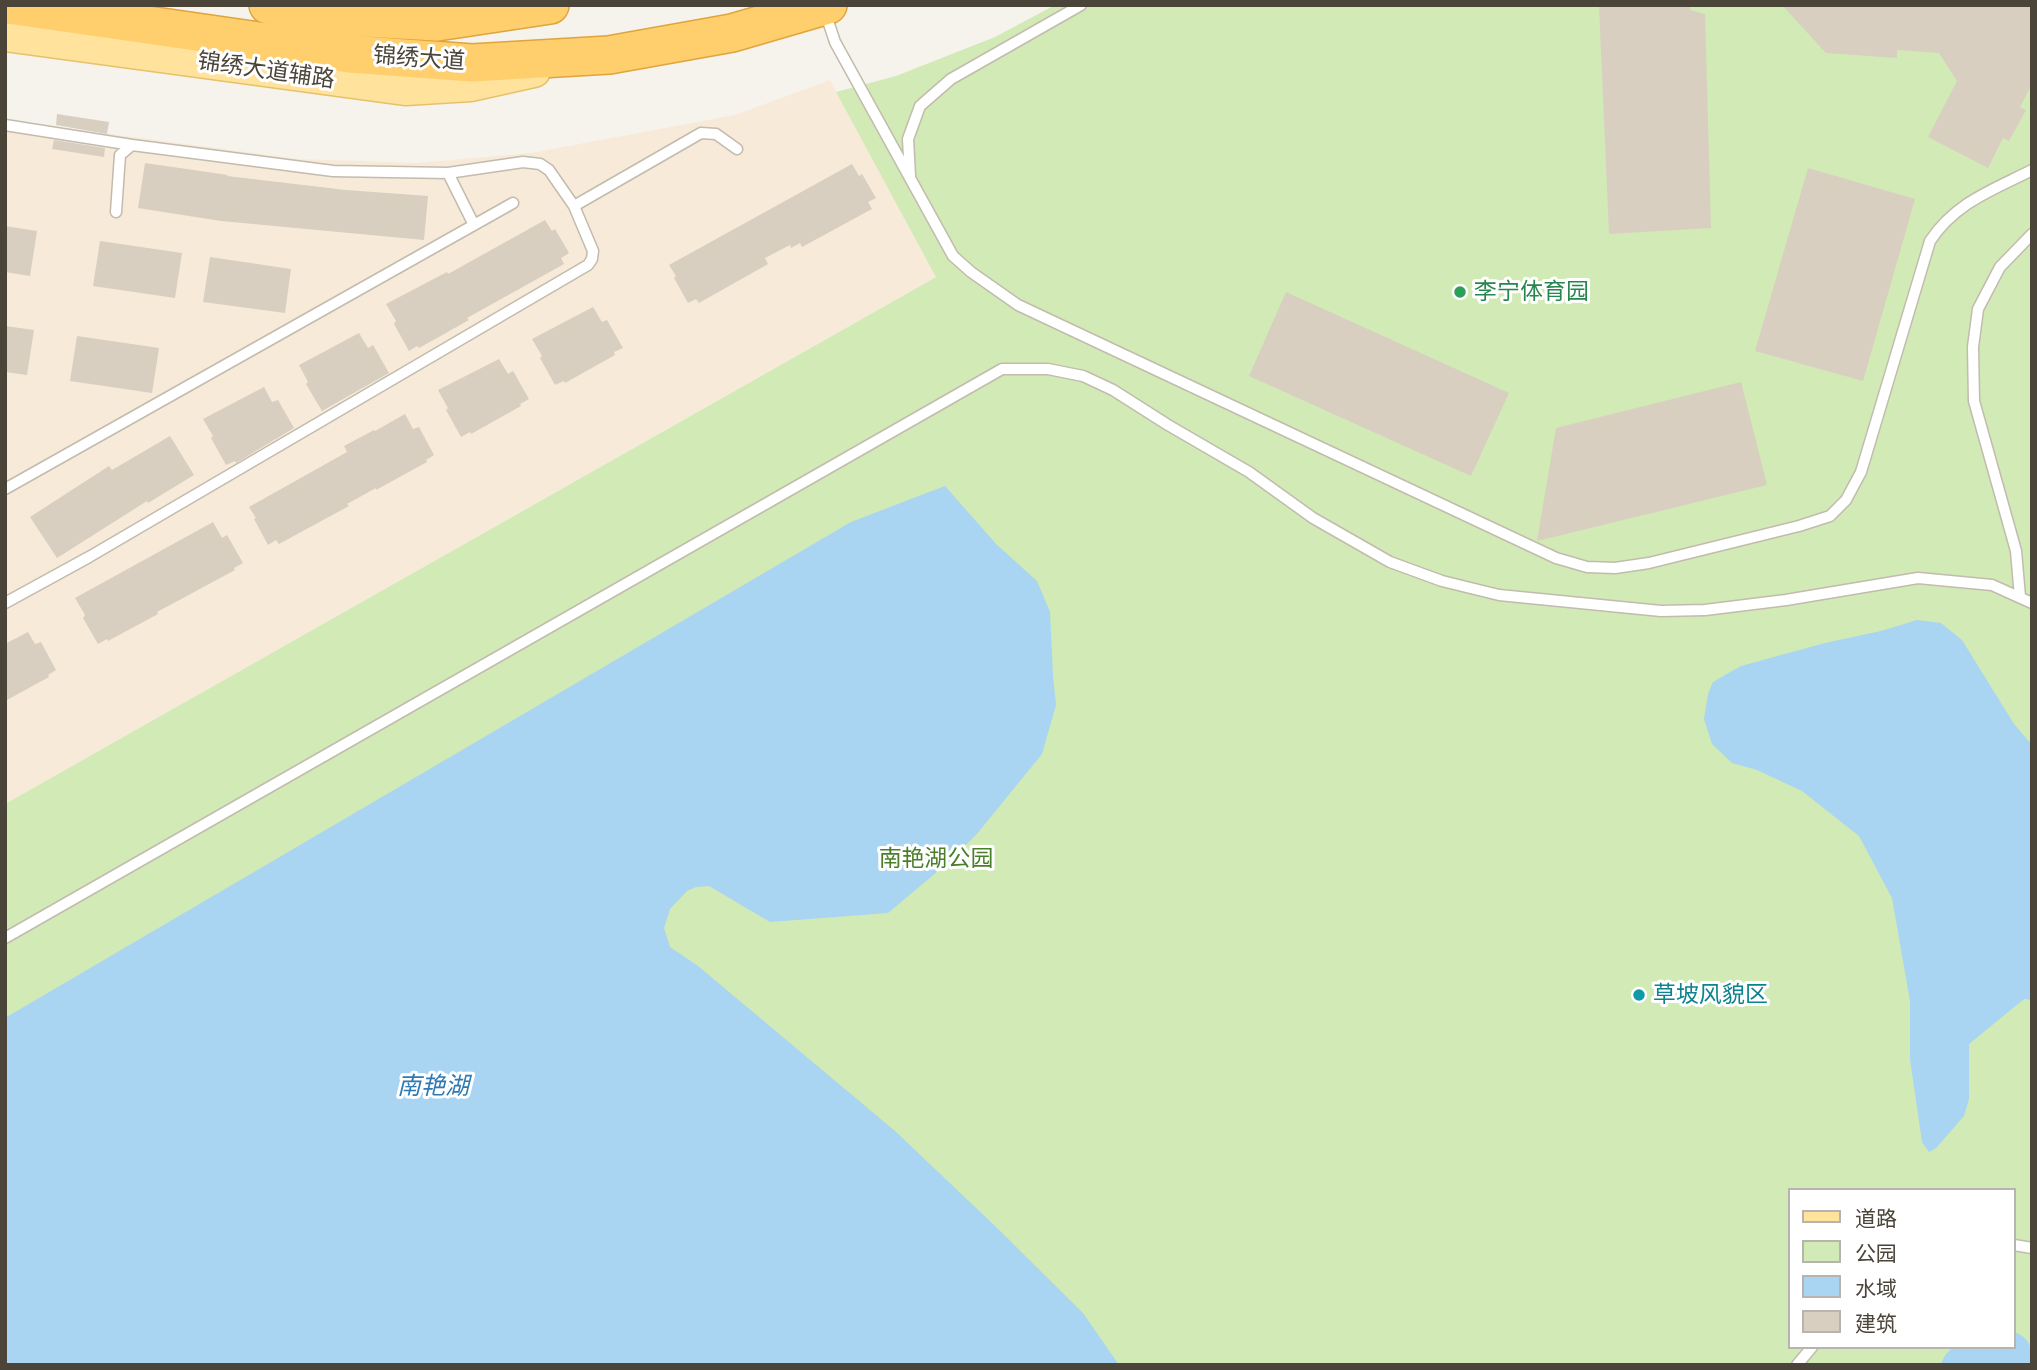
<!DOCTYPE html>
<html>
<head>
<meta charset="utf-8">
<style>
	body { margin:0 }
	#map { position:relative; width:2037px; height:1370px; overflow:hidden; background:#f6f3ec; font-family:"Open Sans","Noto Sans SC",sans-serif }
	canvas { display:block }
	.frame { position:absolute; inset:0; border:7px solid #4b4439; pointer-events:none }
	.legend { position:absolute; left:1788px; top:1188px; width:228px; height:161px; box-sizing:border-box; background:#fff; border:2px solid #b7b4b0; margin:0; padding:9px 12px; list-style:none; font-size:21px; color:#4b4439 }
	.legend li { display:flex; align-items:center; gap:14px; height:35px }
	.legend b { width:35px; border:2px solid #b7b4b0 }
</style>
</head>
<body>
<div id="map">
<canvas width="2037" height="1370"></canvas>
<div class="frame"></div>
<ul class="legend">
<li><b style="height:9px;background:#ffe39c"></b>道路</li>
<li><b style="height:19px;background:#d2eab5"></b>公园</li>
<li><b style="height:19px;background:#a9d4f2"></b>水域</li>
<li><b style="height:19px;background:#d8cfc1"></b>建筑</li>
</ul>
</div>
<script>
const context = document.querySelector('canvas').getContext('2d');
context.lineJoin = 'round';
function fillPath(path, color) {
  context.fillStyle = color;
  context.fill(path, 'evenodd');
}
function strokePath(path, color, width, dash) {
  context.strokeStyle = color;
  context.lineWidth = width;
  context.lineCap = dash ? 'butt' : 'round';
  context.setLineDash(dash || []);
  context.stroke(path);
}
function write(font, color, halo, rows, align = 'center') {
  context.font = font + ' "Open Sans","Noto Sans SC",sans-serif';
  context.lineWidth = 6;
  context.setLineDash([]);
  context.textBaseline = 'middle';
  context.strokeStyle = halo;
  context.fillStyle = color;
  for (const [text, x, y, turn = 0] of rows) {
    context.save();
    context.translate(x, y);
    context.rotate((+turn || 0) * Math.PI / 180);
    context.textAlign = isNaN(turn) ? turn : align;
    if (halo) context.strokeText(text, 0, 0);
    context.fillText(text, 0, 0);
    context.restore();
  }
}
fillPath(new Path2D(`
	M830,80L937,276L5,804V120L298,159L417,163L531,153L735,115Z`), '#f7ead8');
fillPath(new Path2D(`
	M1055,5H2032V1365H5V804L936,277L836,92L896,76L995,37ZM1790,1190H2014V1347H1790Z`), '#d2eab5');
fillPath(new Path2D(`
	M945,486L996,544L1037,581L1050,612L1053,676L1056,705L1042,754L976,835L944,866L888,913L770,922L709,886L696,887L687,891L670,909L664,928L670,947L698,966L895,1131L995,1226L1083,1313L1119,1365H5V1018L851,522Z
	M1917,620L1941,623L1962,640L2014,724L2032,745V1000L2024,999L1969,1044V1099L1964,1116L1936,1148L1929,1152L1922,1142L1910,1059V1001L1892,898L1859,836L1802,791L1757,770L1732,763L1712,744L1704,719L1708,694L1713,682L1741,666L1825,643L1881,631Z
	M2014,1332C2031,1338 2032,1349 2032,1365H1940L1946,1354L1953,1347H2014Z`), '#a9d4f2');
fillPath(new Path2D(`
	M1599,5H1690V10L1705,14L1711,228L1609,234Z
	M1782,5H2032V84L2020,107L2026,110L2009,141L2003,138L1988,168L1928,137L1957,81L1939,53L1897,50V58L1826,53Z
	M57,114L109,122L107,134L56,125Z
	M54,140L105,148L104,157L52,149Z
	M145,163L228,175L227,176L346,190L428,196L424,240L221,221L138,208Z
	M852,164L859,176L862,174L876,198L868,202L872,209L802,247L800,243L791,248L790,245L765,258L768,264L699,303L696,299L688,303L674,278L676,276L669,265Z
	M1808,168L1915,199L1863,381L1755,351Z
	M545,220L552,231L555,229L569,253L561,258L564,264L476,313L467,318L469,320L419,348L417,346L409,351L394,324L396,321L386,304L447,272L448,274Z
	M5,226L37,231L30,276L5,272Z
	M100,241L182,253L175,298L93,286Z
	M210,257L291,269L285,313L203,302Z
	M1286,292L1509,393L1471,476L1249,376Z
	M593,307L602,322L607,320L623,348L614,352L615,355L565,383L564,381L555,385L540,358L542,356L532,339Z
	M5,326L34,330L27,375L5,372Z
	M359,333L368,348L373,345L389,373L322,411L306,384L308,382L299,365Z
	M77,336L159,348L152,393L70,381Z
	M499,359L508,374L513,371L529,399L520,404L521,406L471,434L470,432L461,437L446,410L448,408L438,390Z
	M1741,382L1767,485L1537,541L1556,428Z
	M264,387L272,402L278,400L294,428L236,463L235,461L226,465L211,438L213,436L203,419Z
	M405,414L413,429L419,427L434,455L426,460L427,462L376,490V488L347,504L349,506L279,544L276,540L268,545L254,519L256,518L249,507L347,452L344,446L374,430L375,431Z
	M170,436L194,475L148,503L147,501L57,558L30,517L109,466L112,470Z
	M213,522L222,538L227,535L243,563L234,568L235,570L157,612L158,614L108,641L107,639L98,644L83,618L85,615L75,598Z
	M28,632L35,644L41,642L56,670L48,675L49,677L5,701V644Z`), '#d8cfc1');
const lane = new Path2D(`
	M825,12L835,42L953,256L971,272L1018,305L1556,558L1587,567L1615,568L1649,563L1799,526L1830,516L1846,500L1861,472L1930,241C1956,202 1993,190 2032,170
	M5,125L132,145
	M448,173L474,225
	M910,176L908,139L920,106L951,79L1081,5
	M116,212L120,155L132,145L333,171L448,173L523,162L540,164L549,170L574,206
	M5,489L513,203
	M2020,597L2016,551L1974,401L1973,347L1978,309L2000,267L2032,234
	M5,603L89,557L588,265L592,259L593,251L574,206L701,133L716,134L737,149
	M5,938L1002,369H1048L1083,376L1113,390L1168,425L1249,472L1313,518L1390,562L1442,581L1499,595L1661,611L1705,610L1786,600L1918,578L1992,585L2032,603
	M2014,1245L2032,1248
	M1797,1365L1812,1347`);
const primary = new Path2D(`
	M5,35L405,89L471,85L534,71`);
const highway = new Path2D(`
	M8,5L349,54L472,63L609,55L732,33L828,5
	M268,5L349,17L437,22L550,5`);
strokePath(lane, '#c2bbae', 13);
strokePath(primary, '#e6c16a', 35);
strokePath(highway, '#e0a43c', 40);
strokePath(lane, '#fff', 10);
strokePath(primary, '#ffe39c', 32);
strokePath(highway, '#ffcf6e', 37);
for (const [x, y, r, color] of [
	[1460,292,7,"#2e9e5b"],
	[1639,995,7,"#0f9aa8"]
]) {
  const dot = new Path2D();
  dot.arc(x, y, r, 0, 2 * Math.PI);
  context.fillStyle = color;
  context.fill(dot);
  strokePath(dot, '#fff', 2.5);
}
write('23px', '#4b4439', '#fff', [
	["锦绣大道",419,59,4],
	["锦绣大道辅路",266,71,8]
]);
write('23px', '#27864d', '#fff', [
	["李宁体育园",1474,292]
], 'left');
write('23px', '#4a7f2a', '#fff', [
	["南艳湖公园",936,859]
]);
write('23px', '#0d838f', '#fff', [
	["草坡风貌区",1653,995]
], 'left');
write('italic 24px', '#2e7ab2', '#fff', [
	["南艳湖",433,1087]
]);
</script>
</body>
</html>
